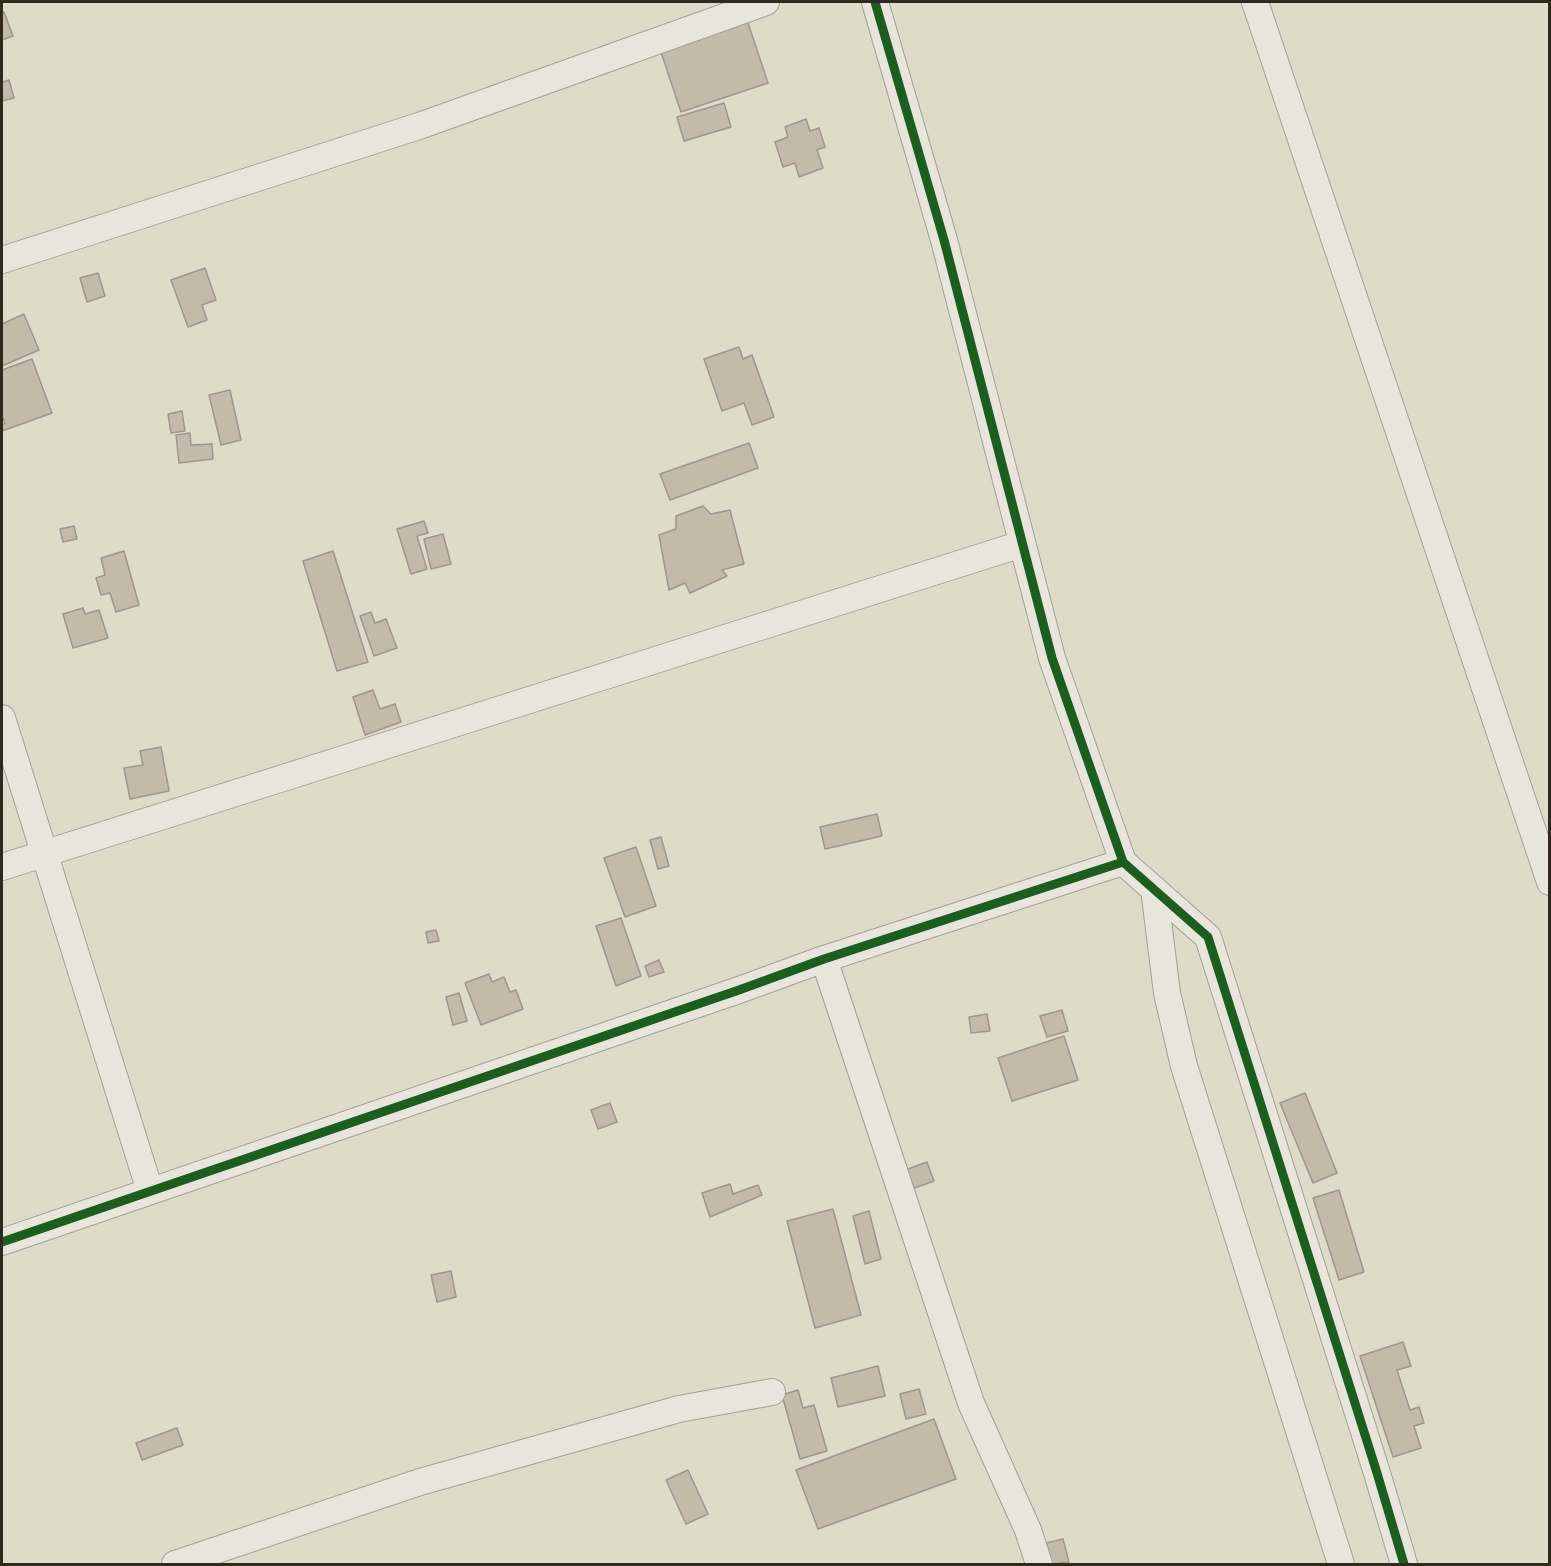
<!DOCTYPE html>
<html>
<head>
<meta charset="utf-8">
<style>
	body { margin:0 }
	#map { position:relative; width:1551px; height:1566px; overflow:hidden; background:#dfdbca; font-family:Lora,serif }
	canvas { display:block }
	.frame { position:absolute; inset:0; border:3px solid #30291d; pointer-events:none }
</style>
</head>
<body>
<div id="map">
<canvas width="1551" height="1566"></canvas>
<div class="frame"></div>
</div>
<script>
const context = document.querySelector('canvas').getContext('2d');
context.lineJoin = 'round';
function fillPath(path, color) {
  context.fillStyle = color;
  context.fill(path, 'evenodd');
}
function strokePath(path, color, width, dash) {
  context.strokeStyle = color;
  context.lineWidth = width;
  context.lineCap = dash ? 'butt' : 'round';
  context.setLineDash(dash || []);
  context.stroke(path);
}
const building = new Path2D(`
	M4,12L13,36L2,40V13Z
	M747,20L768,83L681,112L660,49Z
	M9,80L14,98L2,101V82Z
	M724,103L731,127L684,141L677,117Z
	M806,119L810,131L819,128L825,147L817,150L823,168L799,177L795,163L783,167L775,142L788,137L785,127Z
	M205,268L216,300L202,305L207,320L188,327L171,280Z
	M98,273L105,296L87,302L80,278Z
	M24,314L39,350L2,366V324Z
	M739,347L743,359L752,355L774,417L752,425L744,403L722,411L704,359Z
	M32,359L52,413L2,431V425L5,423L2,416V370Z
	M230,390L241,440L221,445L209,395Z
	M182,411L185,431L171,433L168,414Z
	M190,433L191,445L212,444L213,459L179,463L176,435Z
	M749,443L758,468L670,500L660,474Z
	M703,506L711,514L730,510L744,564L722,570L727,576L690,593L685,583L669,590L659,535L676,529V516Z
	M424,521L428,533L417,536L427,569L411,574L397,529Z
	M74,526L77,539L63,542L60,529Z
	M443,534L451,564L431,569L424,539Z
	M124,551L139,605L116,612L110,593L101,595L96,578L105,575L101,558Z
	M333,551L368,662L337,671L303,561Z
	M83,608L85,614L99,610L108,638L73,648L63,614Z
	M371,612L375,623L386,619L397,648L374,656L360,616Z
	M373,690L380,709L395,704L401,722L365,735L353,697Z
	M161,747L169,791L130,799L124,768L143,765L140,751Z
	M877,814L882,836L825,849L820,827Z
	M661,837L669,866L658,869L650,840Z
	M636,847L656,906L625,917L604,858Z
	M621,918L641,976L616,986L596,926Z
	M436,930L439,941L428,943L426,932Z
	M659,960L664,972L649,977L645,966Z
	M489,974L492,982L504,977L510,992L516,990L523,1009L481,1025L465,983Z
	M459,993L467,1021L453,1025L446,997Z
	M1062,1010L1068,1031L1047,1037L1040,1016Z
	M987,1014L990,1031L971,1033L969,1017Z
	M1064,1036L1078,1080L1012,1101L998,1058Z
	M1305,1093L1337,1173L1313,1183L1280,1103Z
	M610,1103L617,1122L598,1129L591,1110Z
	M927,1162L934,1181L912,1189L905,1170Z
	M730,1184L733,1194L758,1185L762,1195L710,1217L702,1193Z
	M1339,1190L1364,1272L1339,1280L1313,1198Z
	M833,1209L861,1315L815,1328L787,1221Z
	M869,1211L881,1259L865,1264L853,1216Z
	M451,1271L456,1297L437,1302L431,1275Z
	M1403,1342L1411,1366L1397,1370L1410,1410L1419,1407L1424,1423L1414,1426L1421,1448L1393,1457L1360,1356Z
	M878,1366L885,1396L838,1407L831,1378Z
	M919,1389L926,1414L906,1419L900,1394Z
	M798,1390L803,1408L814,1405L827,1451L800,1459L782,1395Z
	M934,1419L956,1479L818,1529L796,1470Z
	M177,1428L183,1445L142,1460L136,1443Z
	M688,1470L708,1514L686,1524L666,1480Z
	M1063,1539L1069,1562L1052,1564L1046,1543Z`);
fillPath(building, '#c2bbab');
strokePath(building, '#9e978a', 1.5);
const street = new Path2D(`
	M875,2L944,240L1052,658L1123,862L1208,937L1377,1473L1404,1564
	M1255,2L1550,882
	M2,260L419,126L766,2
	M2,718L150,1191
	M2,867L1022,544
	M1154,889L1167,993L1184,1066L1341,1564
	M824,959L971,1403L1028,1530L1039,1564
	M2,1242L739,990L824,959L1123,862
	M175,1564L420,1482L679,1409L772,1392`);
strokePath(street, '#a4a094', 28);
strokePath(street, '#e8e5da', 26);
strokePath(new Path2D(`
	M875,2L944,240L1052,658L1123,862L1208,937L1377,1473L1404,1564
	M2,1242L739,990L824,959L1123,862`), '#1b5e20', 9);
</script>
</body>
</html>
